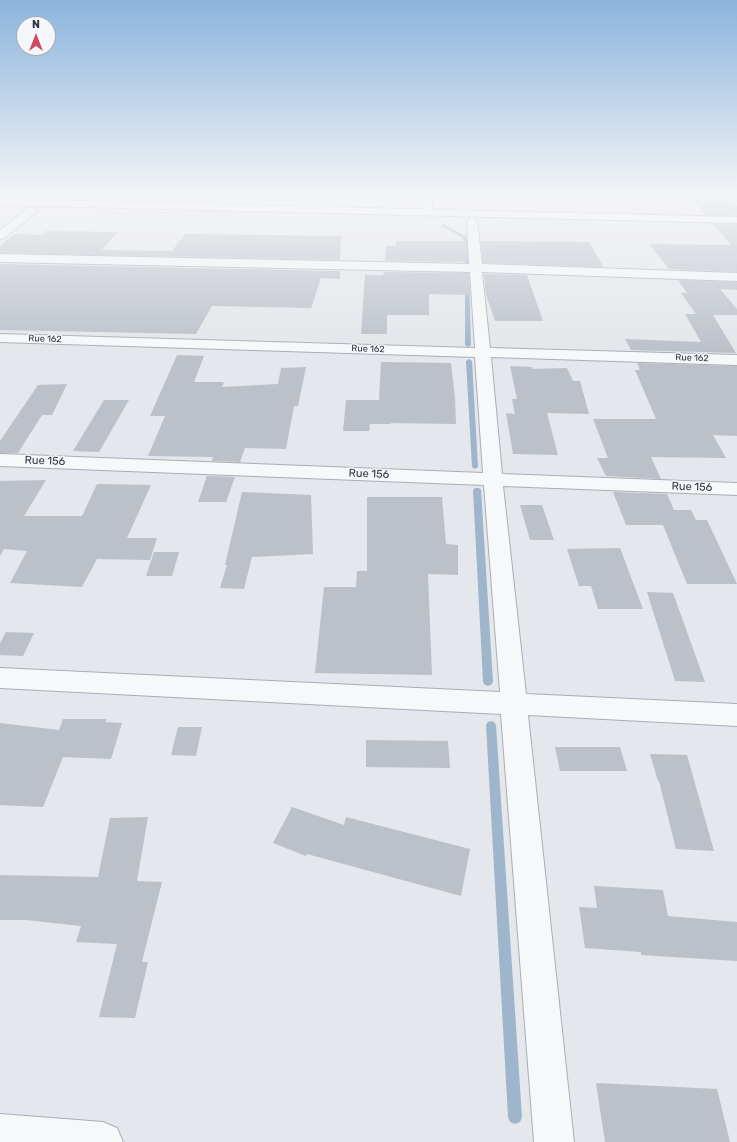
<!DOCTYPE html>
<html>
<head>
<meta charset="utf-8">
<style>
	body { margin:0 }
	#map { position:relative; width:737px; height:1142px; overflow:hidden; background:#e4e7eb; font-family:Rubik,sans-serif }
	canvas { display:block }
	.north { position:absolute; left:16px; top:16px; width:40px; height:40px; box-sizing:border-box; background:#f4f6f9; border:1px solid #a4a9b1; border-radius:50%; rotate:0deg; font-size:11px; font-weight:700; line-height:16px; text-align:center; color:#2b3544 }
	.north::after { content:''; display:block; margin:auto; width:14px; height:18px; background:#ce4b61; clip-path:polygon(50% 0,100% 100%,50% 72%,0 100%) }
</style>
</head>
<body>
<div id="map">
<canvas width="737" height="1142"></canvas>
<div class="north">N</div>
</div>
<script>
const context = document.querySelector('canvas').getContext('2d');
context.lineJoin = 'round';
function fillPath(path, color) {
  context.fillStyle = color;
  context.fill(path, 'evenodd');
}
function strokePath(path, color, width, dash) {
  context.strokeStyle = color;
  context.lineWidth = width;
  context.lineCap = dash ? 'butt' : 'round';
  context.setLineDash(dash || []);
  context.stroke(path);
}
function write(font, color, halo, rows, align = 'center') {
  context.font = font + ' Rubik,sans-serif';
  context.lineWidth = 3;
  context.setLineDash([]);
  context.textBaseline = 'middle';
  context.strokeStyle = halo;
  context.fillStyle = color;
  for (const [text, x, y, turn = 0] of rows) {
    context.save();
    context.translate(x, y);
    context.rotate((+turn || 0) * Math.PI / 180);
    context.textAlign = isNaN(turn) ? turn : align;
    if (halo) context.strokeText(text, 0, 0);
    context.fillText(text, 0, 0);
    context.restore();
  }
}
fillPath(new Path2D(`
	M443,224L467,237L469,264L465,263L463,238L442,226Z
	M467,271L469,272L471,345L468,347L465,345V272Z
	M469,359L472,361L478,467L475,469L472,467L466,361Z
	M475,488H479L481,490L493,682L491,685L488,686L485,685L483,682L473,490Z
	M491,721L494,722L496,725L522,1117L520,1122L515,1124L510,1122L508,1117L486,725L488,722Z`), '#9fb5cb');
fillPath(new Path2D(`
	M686,192H724L737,206V216L706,215Z
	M713,224H737V272L669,269L649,244L731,245Z
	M46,231L118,232L102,250L172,251L185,234L341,236L340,260L0,253V246L14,234L43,235Z
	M396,241H466L467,262L385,261L386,246H396Z
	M481,241L589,242L604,267L483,263Z
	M0,264L340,271V279L321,278L311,308L212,306L196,334L0,330Z
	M384,272L469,273L470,295L429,294V315H387V334H361L365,275H383Z
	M484,274L527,275L543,321H495L486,295Z
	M678,280L737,282V290L720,289L737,309V315H713L736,353L631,350L625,339L701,342L685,314H696L681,293H687Z
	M177,355L204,356L194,382H224L222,387L278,384L281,368L306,367L298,406H294L286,449L245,448L240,462L212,461L213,457L148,456L165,416H150Z
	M381,362L451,363L455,398L456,424L391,423V424H370L369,431H343L346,400H379Z
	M637,363L737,366V436L713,435L726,458L651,457L661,479L606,476L597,458H608L593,419H656L635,370H640Z
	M510,366L532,367L533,369L567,368L573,381H580L589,414L547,413L558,455L513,454L506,413L515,414L512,399H517Z
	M67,384L52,415H42L18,453H0V441L38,385Z
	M104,400H129L99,452L73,451Z
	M207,476L235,477L226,502H198Z
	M46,480L24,516H82L97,484L151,485L127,538H157L150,560L97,559L82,587L10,583L27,551L4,549L0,556V481Z
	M242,492L311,495L313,554L252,557L244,589L220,588L227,565H225Z
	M613,492L667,494L674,510H691L696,520H707L737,584H687L663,525H626Z
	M367,497H442L446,544L458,545V575L428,574L432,675L315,673L324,587H356L357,571H367Z
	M520,505H542L554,540H530Z
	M620,548L643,609H598L591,586H579L567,549Z
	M154,552H179L172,576H146Z
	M647,592L673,593L705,682L675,681Z
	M6,632L34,633L23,656L0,655V643Z
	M63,719H107L105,722L122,723L111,759L63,757L43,807L0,805V723L59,730Z
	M178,727H202L196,756L171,755Z
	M366,740L448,741L450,768L366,767Z
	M555,747H620L627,771H560Z
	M650,754L687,755L714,851L676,849L659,781H658Z
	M292,807L344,825L346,817L470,849L461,896L307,854L306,856L273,843Z
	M148,817L137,881L162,882L142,962H148L135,1018L99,1017L117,944L76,942L81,926L26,920H0V875L98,877L110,818Z
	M594,886L663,890L668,916L737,922V961L641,955V952L585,948L579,907L597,908Z
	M596,1083L717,1089L730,1142H605Z`), '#bbc0c9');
const street = new Path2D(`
	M97,192H108L95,206H87L86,204Z
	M422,192H432V212L431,214H423L422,212Z
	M32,207L37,210L36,212L4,238L0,239V230L28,208Z
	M472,217L477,220L482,264L737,273V281L482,272L490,348L737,355V365L491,357L502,474L737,483V495L503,486L526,694L737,704V726L528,715L574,1142H534L501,714L0,688V668L500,692L484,485L0,466V454L483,473L475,357L0,342V334L475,348L470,272L0,262V254L469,264L467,220Z
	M0,1114L103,1122L117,1128L123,1142H0Z`);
const secondary = new Path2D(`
	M0,199L737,217V223L0,205Z`);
strokePath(street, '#a9aeb6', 2);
strokePath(secondary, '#a9aeb6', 2);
fillPath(street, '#f7f8fa');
fillPath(secondary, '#fff');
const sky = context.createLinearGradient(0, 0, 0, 352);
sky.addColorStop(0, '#8bb4dc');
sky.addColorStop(0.55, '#f3f4f6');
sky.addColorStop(1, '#f3f4f600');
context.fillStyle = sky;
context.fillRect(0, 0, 737, 352);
write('9px', '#2b3544', '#f4f6f9', [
	["Rue 162",45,339,2],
	["Rue 162",368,349,2],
	["Rue 162",692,358,2]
]);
write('11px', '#2b3544', '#f4f6f9', [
	["Rue 156",45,461,2],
	["Rue 156",369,474,2],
	["Rue 156",692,487,2]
]);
</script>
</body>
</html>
